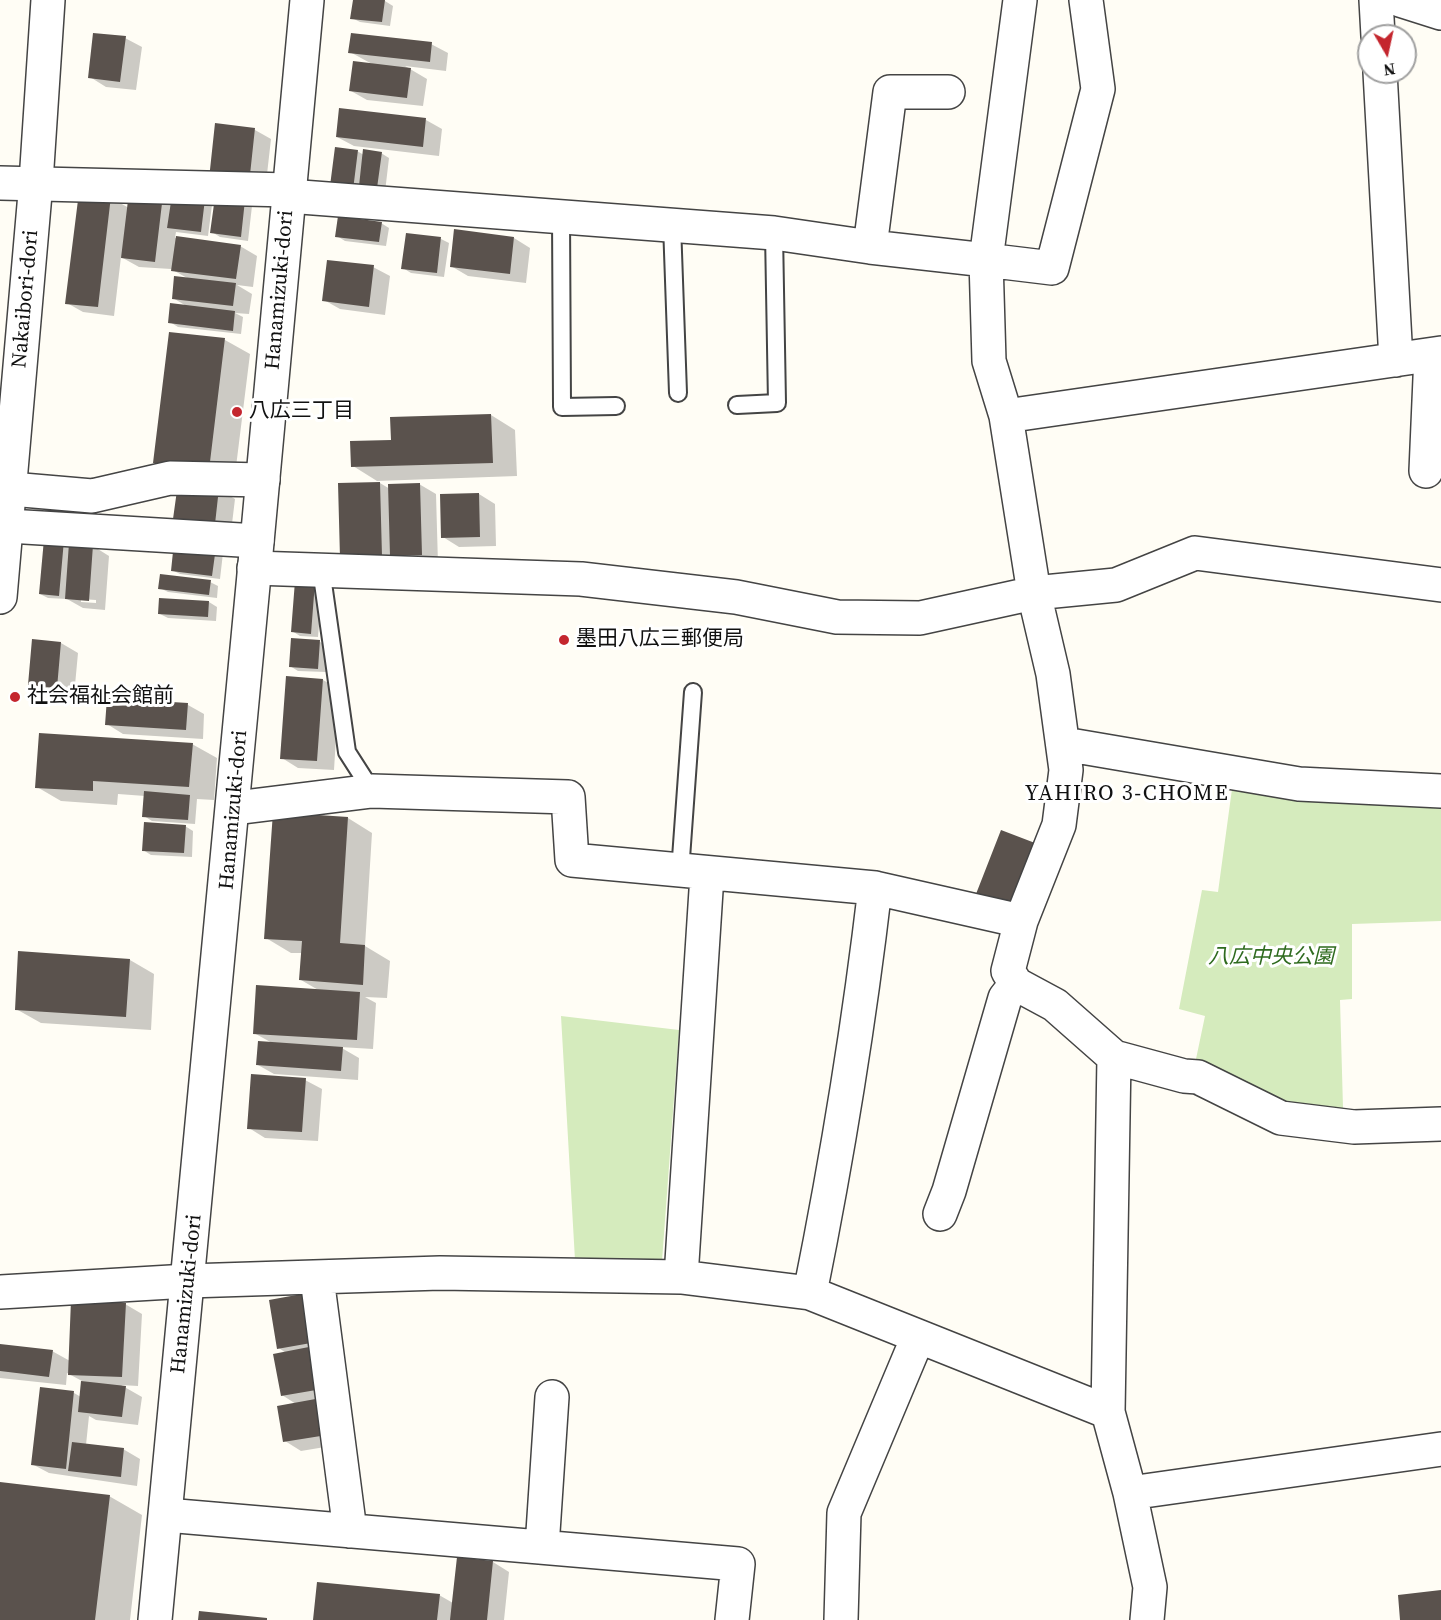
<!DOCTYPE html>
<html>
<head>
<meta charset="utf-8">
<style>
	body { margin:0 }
	#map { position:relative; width:1441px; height:1620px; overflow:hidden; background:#fffdf5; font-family:"Source Serif 4",serif }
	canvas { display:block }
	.north { position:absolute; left:1357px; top:24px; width:60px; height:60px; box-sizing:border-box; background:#fff; border:2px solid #a0a0a0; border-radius:50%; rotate:171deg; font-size:16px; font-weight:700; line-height:24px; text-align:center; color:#111 }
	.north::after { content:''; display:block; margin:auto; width:21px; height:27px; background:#c4262e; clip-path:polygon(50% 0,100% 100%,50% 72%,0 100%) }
</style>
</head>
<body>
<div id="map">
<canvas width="1441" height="1620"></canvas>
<div class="north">N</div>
</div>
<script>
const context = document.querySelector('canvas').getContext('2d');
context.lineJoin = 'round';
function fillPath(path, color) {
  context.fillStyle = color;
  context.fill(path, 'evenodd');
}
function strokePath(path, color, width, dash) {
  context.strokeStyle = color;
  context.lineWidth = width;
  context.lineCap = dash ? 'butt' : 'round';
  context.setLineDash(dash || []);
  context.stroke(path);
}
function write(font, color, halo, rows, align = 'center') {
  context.font = font + ' "Source Serif 4","Noto Sans JP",serif';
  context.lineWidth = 6;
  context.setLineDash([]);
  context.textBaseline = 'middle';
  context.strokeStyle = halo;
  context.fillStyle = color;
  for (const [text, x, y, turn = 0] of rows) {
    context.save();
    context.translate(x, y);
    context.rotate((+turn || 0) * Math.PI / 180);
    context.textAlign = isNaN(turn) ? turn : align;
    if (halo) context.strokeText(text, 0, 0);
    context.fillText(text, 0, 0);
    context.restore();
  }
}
fillPath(new Path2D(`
	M1232,789L1360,804L1441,806V921L1352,924V999L1340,1000L1343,1108H1286L1196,1059L1205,1016L1179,1009L1202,890L1218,892Z
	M561,1016L679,1030L662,1261L575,1260Z`), '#d5ebbd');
fillPath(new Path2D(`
	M354,0L385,1L393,6L390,26L360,22L352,18Z
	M125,38L142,47L136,90L106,87L90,77Z
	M431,44L448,53L446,71L405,66L427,79L423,106L367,100L351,91L372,64L350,52Z
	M426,120L442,129L439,156L354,146L337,137Z
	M217,125L255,130L271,139L265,192L227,188Z
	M357,151L364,155L381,153L389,158L385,192L339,190Z
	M130,193L204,200L212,205L208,236L176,232L175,238L240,246L257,256L253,287L237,285L252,294L249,314L235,313L243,317L241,334L178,327L170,322L188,307L173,298L189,279L171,269L139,267L121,257L114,316L83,312L67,303L111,198L129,208Z
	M245,201L252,206L248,241L220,237L212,232Z
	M381,223L389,228L386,246L345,241L337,236Z
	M514,238L530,248L526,283L468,276L451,266Z
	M441,239L449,243L444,277L411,273L403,268Z
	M373,267L390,276L385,315L340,309L324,300Z
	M170,333L225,340L250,354L234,483L179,476L154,462Z
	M491,415L515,430L517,476L377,481L353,466L392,441Z
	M380,483L390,489L419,484L436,494L438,564L358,566Z
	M218,489L235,499L231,532L191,528L175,518Z
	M479,494L495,504L496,546L459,547L443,537Z
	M45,540L93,546L109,556L105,610L83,608L67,599L48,598L40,594ZM81,599L96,600V603L81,602Z
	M175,543L223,553L220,579L180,574L172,570Z
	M210,582L218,586L217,598L168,592L160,588Z
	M296,582L322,588L318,637L300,636L292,631Z
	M161,600L209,602L217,607L216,621L168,618L160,614Z
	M292,639L320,642L328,646L326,672L298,671L290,666Z
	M34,641L61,643L78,653L74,696L46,694L30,684Z
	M323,680L339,689L334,770L298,768L282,758Z
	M109,699L188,705L204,714L203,739L123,734L107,724Z
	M192,744L217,758L214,800L197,799L195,824L152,821L144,816L145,796L118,794L117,805L61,801L37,787Z
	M348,818L372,833L365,946L390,961L387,998L365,997L376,1003L373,1049L340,1047L359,1058L358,1080L274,1074L258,1065L274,1044L254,1033L320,991L301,980L302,953H291L266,938Z
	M185,826L193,831L192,857L151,855L143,850Z
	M130,960L154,974L151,1030L41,1023L16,1009Z
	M305,1080L322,1089L318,1141L265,1138L249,1128Z
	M301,1296L318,1305L343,1444L301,1451L285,1441L296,1404L282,1395L286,1353L279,1348Z
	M125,1304L142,1314L138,1386L121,1385L142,1397L138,1425L96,1420L89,1416L86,1445L123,1449L140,1459L137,1486L49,1473L32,1464L41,1389L74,1393L81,1397L82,1381L67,1373L66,1385L0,1378V1345L52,1351L70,1361Z
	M0,1484L109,1496L142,1515L130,1620H0Z
	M493,1562L509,1572L504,1620H315L439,1595L453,1603Z`), '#0003');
fillPath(new Path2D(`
	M353,0H385L382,22L350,19Z
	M93,33L126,36L120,82L88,78Z
	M351,33L432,42L430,62L348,53Z
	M353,61L411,68L407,98L349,91Z
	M339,108L426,118L423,147L336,137Z
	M215,123L255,128L249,184L209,179Z
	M335,147L358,150L353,190L330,186Z
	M363,149L382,152L377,188L359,186Z
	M79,192L111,196L98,307L65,304Z
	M129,192L163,195L155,262L121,258Z
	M172,195L205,199L201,232L167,228Z
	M215,197L245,200L241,237L210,233Z
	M338,216L382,222L379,242L335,237Z
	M454,229L514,237L510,274L450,267Z
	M406,233L441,237L437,273L401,269Z
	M176,236L241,245L236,279L171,271Z
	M327,260L374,265L369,307L322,301Z
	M174,276L236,283L233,306L172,299Z
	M170,303L235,311L233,331L168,323Z
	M169,332L225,338L209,470L153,463Z
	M491,414L493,463L351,467L350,441L391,440L390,417Z
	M380,482L382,556L340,558L338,483Z
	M178,483L219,488L215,524L173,519Z
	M420,483L422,555L390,556L388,484Z
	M479,493L480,537L441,538L440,494Z
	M44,539L64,540L59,596L39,594Z
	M174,542L216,547L212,576L171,571Z
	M69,543L93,545L89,601L65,599Z
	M160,574L211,580L209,595L158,589Z
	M295,581L315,582L311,634L291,632Z
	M159,598L209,601L208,617L158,614Z
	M291,638L320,640L318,669L289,667Z
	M32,639L61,642L57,688L28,685Z
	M286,676L323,679L317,761L280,759Z
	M107,698L188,703L186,730L105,725Z
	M39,733L193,743L189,787L93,781V791L35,788Z
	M144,791L190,795L188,820L142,817Z
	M273,812L348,817L340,943L365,945L363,985L299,980L302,941L264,939Z
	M144,822L186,825L184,853L142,851Z
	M1001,830L1035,843L1010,907L976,894Z
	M18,951L130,959L126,1017L15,1010Z
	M256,985L360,992L357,1040L253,1034Z
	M258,1041L343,1047L341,1071L256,1065Z
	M251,1074L306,1078L302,1132L247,1129Z
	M302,1294L311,1343L277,1349L269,1300Z
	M71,1300L126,1303L122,1377L68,1375Z
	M0,1344L53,1350L49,1377L0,1371Z
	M314,1346L322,1389L281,1396L273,1354Z
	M81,1381L126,1386L122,1417L78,1412Z
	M40,1387L74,1391L66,1469L31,1465Z
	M321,1398L327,1435L283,1442L277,1406Z
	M72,1442L124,1448L121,1477L68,1471Z
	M0,1482L110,1495L95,1620H0Z
	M457,1557L493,1561L487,1620H450Z
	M317,1582L440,1594L437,1620H313Z
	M1441,1590V1620H1400L1398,1595Z
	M199,1611L267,1618V1620H198Z`), '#5a524d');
const service = new Path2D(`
	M561,215L562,407L616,406
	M672,224L678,393
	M737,405L777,403L774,233
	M321,569L347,752L372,791
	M680,872L693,692`);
const minor = new Path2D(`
	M1020,0L986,260L1052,268L1098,89L1086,0
	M1376,0L1378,36
	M1400,0L1441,13
	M1380,72L1396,360
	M0,183L289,190
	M288,196L774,233L870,247L986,260L989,361L1006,416L1034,593L1053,674L1066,770L1059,825L1021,921L1008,971L1016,984L1055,1005L1114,1057L1184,1076L1198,1077L1281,1118L1354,1127L1441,1124
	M870,247L890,92H948
	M1006,416L1441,353
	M1426,471L1431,355
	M11,489L92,496L170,478L263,480
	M8,526L257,541
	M254,568L581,579L736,597L837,617L920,618L1034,593L1116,585L1195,553L1441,585
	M1064,744L1299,784L1441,791
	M235,808L372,791L568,797L572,860L875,888L1021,921
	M1114,1057L1108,1412L1130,1493L1150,1587L1147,1620
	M940,1214L949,1191L1005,998L1016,984
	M681,1277L707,875
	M317,1278L350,1531
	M0,1292L188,1281L440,1273L681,1277L810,1293L1108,1412
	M810,1293C837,1159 859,1025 875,888
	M1130,1493L1441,1449
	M166,1515L738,1564L732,1620
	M542,1547L552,1397
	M841,1620L844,1513L918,1337`);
const tertiary = new Path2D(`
	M0,597L36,182L48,0
	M155,1620C210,1080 256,540 307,0`);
strokePath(service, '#444', 20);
strokePath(minor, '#444', 36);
strokePath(tertiary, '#444', 36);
strokePath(service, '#fff', 16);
strokePath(minor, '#fff', 33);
strokePath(tertiary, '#fff', 33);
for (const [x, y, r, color] of [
	[237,412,6,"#c4262e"],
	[564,640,6,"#c4262e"],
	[15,697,6,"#c4262e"]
]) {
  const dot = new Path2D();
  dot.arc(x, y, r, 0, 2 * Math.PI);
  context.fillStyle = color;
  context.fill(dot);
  strokePath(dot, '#fff', 2);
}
write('21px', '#111', '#fff', [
	["Hanamizuki-dori",280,290,-85],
	["Nakaibori-dori",26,299,-85],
	["Hanamizuki-dori",234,810,-85],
	["Hanamizuki-dori",187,1294,-84]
]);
write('21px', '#111', '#fff', [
	["八広三丁目",249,412],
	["墨田八広三郵便局",576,640],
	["社会福祉会館前",27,697]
], 'left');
write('italic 21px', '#2f6b1f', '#fff', [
	["八広中央公園",1271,958]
]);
context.letterSpacing = '1.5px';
write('22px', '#111', '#fff', [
	["YAHIRO 3-CHOME",1127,794]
]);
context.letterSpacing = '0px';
</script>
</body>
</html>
